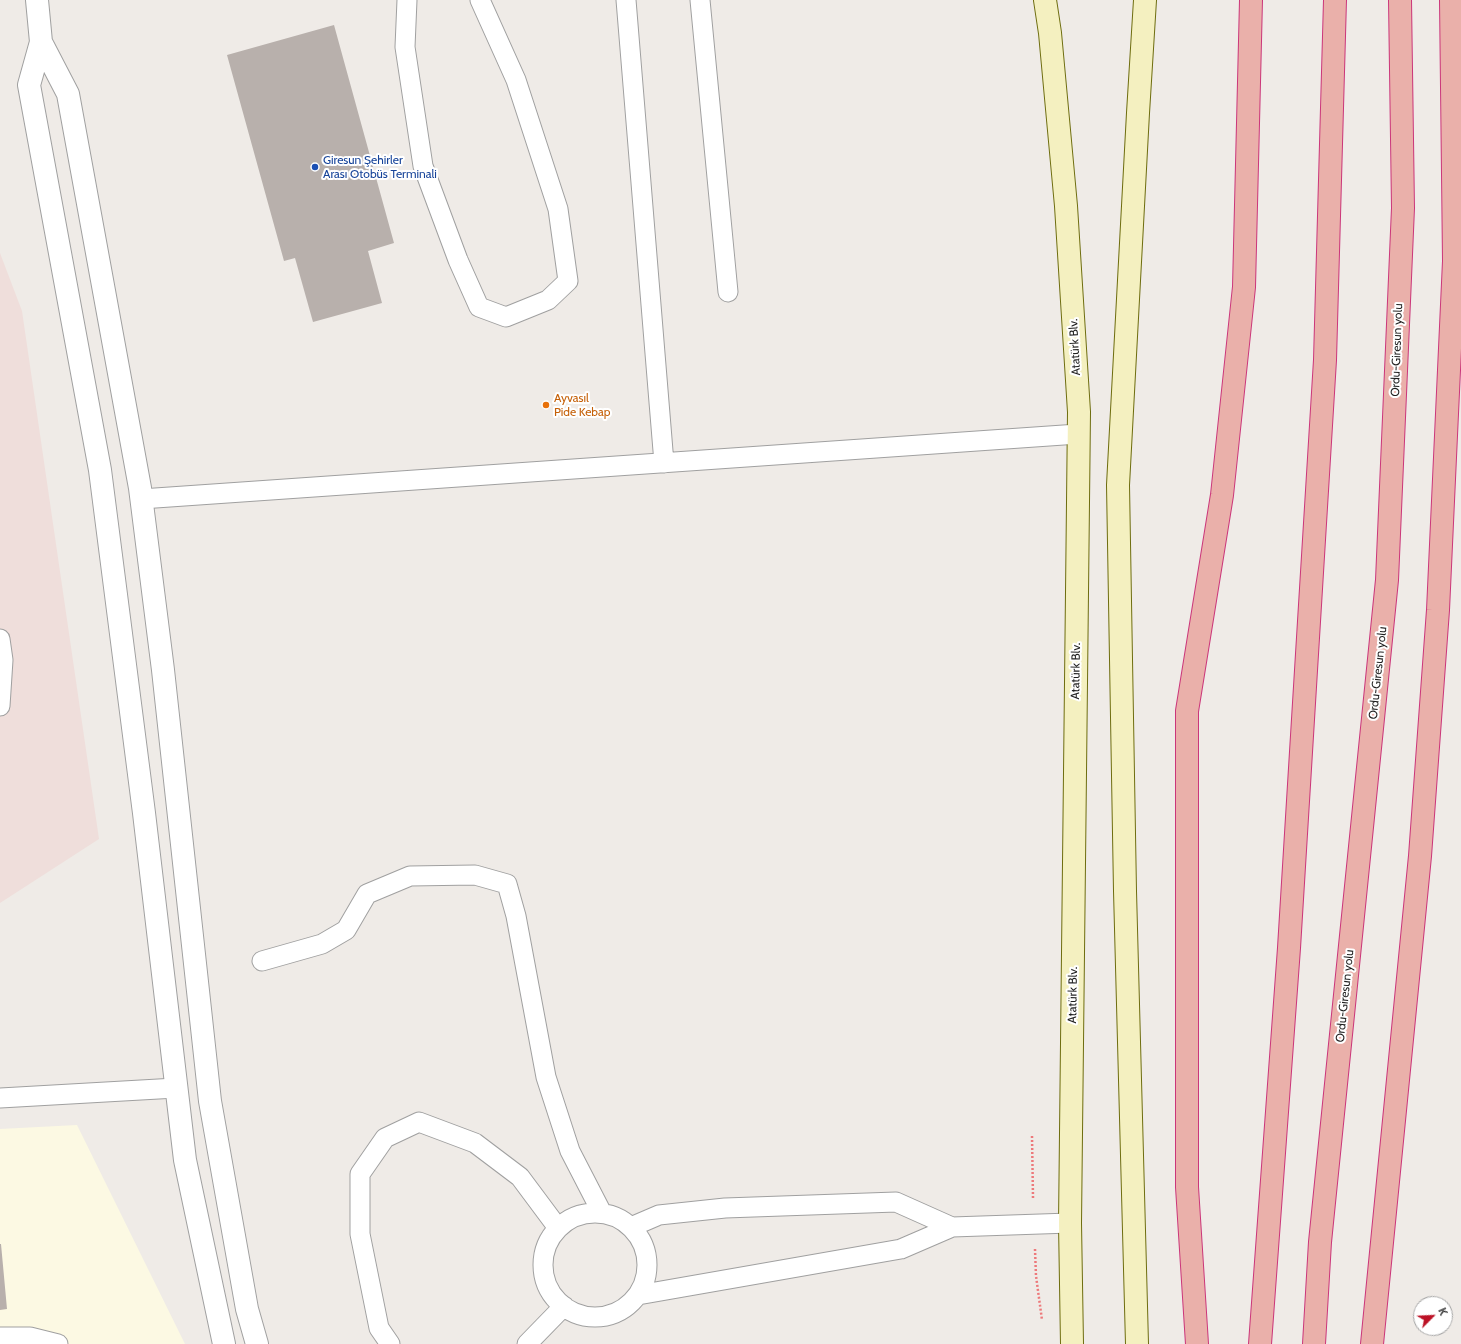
<!DOCTYPE html>
<html>
<head>
<meta charset="utf-8">
<style>
	body { margin:0 }
	#map { position:relative; width:1461px; height:1344px; overflow:hidden; background:#efebe7; font-family:Cabin,sans-serif }
	canvas { display:block }
	.north { position:absolute; left:1413px; top:1296px; width:40px; height:40px; box-sizing:border-box; background:#fff; border:1px solid #a5a5a5; border-radius:50%; rotate:66deg; font-size:11px; font-weight:700; line-height:16px; text-align:center; color:#1f1f1f }
	.north::after { content:''; display:block; margin:auto; width:14px; height:18px; background:#bc1226; clip-path:polygon(50% 0,100% 100%,50% 72%,0 100%) }
</style>
</head>
<body>
<div id="map">
<canvas width="1461" height="1344"></canvas>
<div class="north">K</div>
</div>
<script>
const context = document.querySelector('canvas').getContext('2d');
context.lineJoin = 'round';
function fillPath(path, color) {
  context.fillStyle = color;
  context.fill(path, 'evenodd');
}
function strokePath(path, color, width, dash) {
  context.strokeStyle = color;
  context.lineWidth = width;
  context.lineCap = dash ? 'butt' : 'round';
  context.setLineDash(dash || []);
  context.stroke(path);
}
function write(font, color, halo, rows, align = 'center') {
  context.font = font + ' Cabin,sans-serif';
  context.lineWidth = 4;
  context.setLineDash([]);
  context.textBaseline = 'middle';
  context.strokeStyle = halo;
  context.fillStyle = color;
  for (const [text, x, y, turn = 0] of rows) {
    context.save();
    context.translate(x, y);
    context.rotate((+turn || 0) * Math.PI / 180);
    context.textAlign = isNaN(turn) ? turn : align;
    if (halo) context.strokeText(text, 0, 0);
    context.fillText(text, 0, 0);
    context.restore();
  }
}
fillPath(new Path2D(`
	M77,1125L185,1344H0V1129Z`), '#fcf9e3');
fillPath(new Path2D(`
	M0,253L22,311L99,839L0,903Z`), '#efdedb');
fillPath(new Path2D(`
	M334,25L394,243L368,251L382,303L313,322L295,258L284,261L227,55Z
	M0,1244H1L7,1309L0,1310Z`), '#b8b0ac');
const service = new Path2D(`
	M407,0L405,47L423,166L458,260L479,307L506,317L548,300L568,281L558,209L516,80L480,0
	M626,0L664,463
	M700,0L728,292
	M141,499L1078,434
	M0,639L3,660L0,706
	M262,961L322,944L346,930L367,894L410,876L475,875L507,884L516,916L546,1077L570,1151L602,1213
	M0,1098L176,1088
	M543 1265a52 52 0 1 1 104 0a52 52 0 1 1-104 0Z
	M631,1227L659,1215L725,1208L896,1202L952,1227
	M638,1295L901,1249L952,1227L1070,1223
	M0,1337H30L58,1344
	M390,1344L379,1328L360,1234V1174L385,1138L419,1122L475,1143L520,1177L558,1228
	M527,1344L564,1306`);
const minor = new Path2D(`
	M37,0L41,42L29,85L100,470L144,813L185,1160L224,1344
	M41,42L68,94L140,488L163,670L210,1101L247,1309L257,1344`);
const secondary = new Path2D(`
	M1045,0L1050,33L1066,206L1079,412L1070,1223L1072,1344
	M1137,1344L1125,891L1118,485L1138,113L1145,0`);
const trunk = new Path2D(`
	M1197,1344L1187,1187V711L1222,495L1244,287L1251,0
	M1260,1344L1289,948L1325,360L1335,0
	M1314,1344L1320,1242L1387,580L1403,208L1400,0
	M1372,1344L1420,856L1438,610L1454,261L1451,0`);
strokePath(service, '#a0a0a0', 21);
strokePath(minor, '#a0a0a0', 24);
strokePath(secondary, '#6e6d0f', 24);
strokePath(trunk, '#cb367a', 24);
strokePath(new Path2D(`
	M1032,1136L1033,1198
	M1035,1249L1036,1276L1042,1320`), '#ed797b', 2.5, [2, 2]);
strokePath(service, '#fff', 19);
strokePath(minor, '#fff', 22);
strokePath(secondary, '#f4f0c0', 22);
strokePath(trunk, '#eab0aa', 22);
for (const [x, y, r, color] of [
	[315,167,4,"#1a4fb4"],
	[546,405,4,"#e8710a"]
]) {
  const dot = new Path2D();
  dot.arc(x, y, r, 0, 2 * Math.PI);
  context.fillStyle = color;
  context.fill(dot);
  strokePath(dot, '#fff', 1.5);
}
write('12px', '#164399', '#fff', [
	["Giresun Şehirler",323,160],
	["Arası Otobüs Terminali",323,174]
], 'left');
write('12px', '#1f1f1f', '#fff', [
	["Atatürk Blv.",1075,347,-93],
	["Ordu-Giresun yolu",1397,350,-88],
	["Atatürk Blv.",1076,671,-89],
	["Ordu-Giresun yolu",1378,673,-84],
	["Atatürk Blv.",1073,995,-89],
	["Ordu-Giresun yolu",1345,996,-84]
]);
write('12px', '#c56008', '#fff', [
	["Ayvasıl",554,398],
	["Pide Kebap",554,412]
], 'left');
</script>
</body>
</html>
